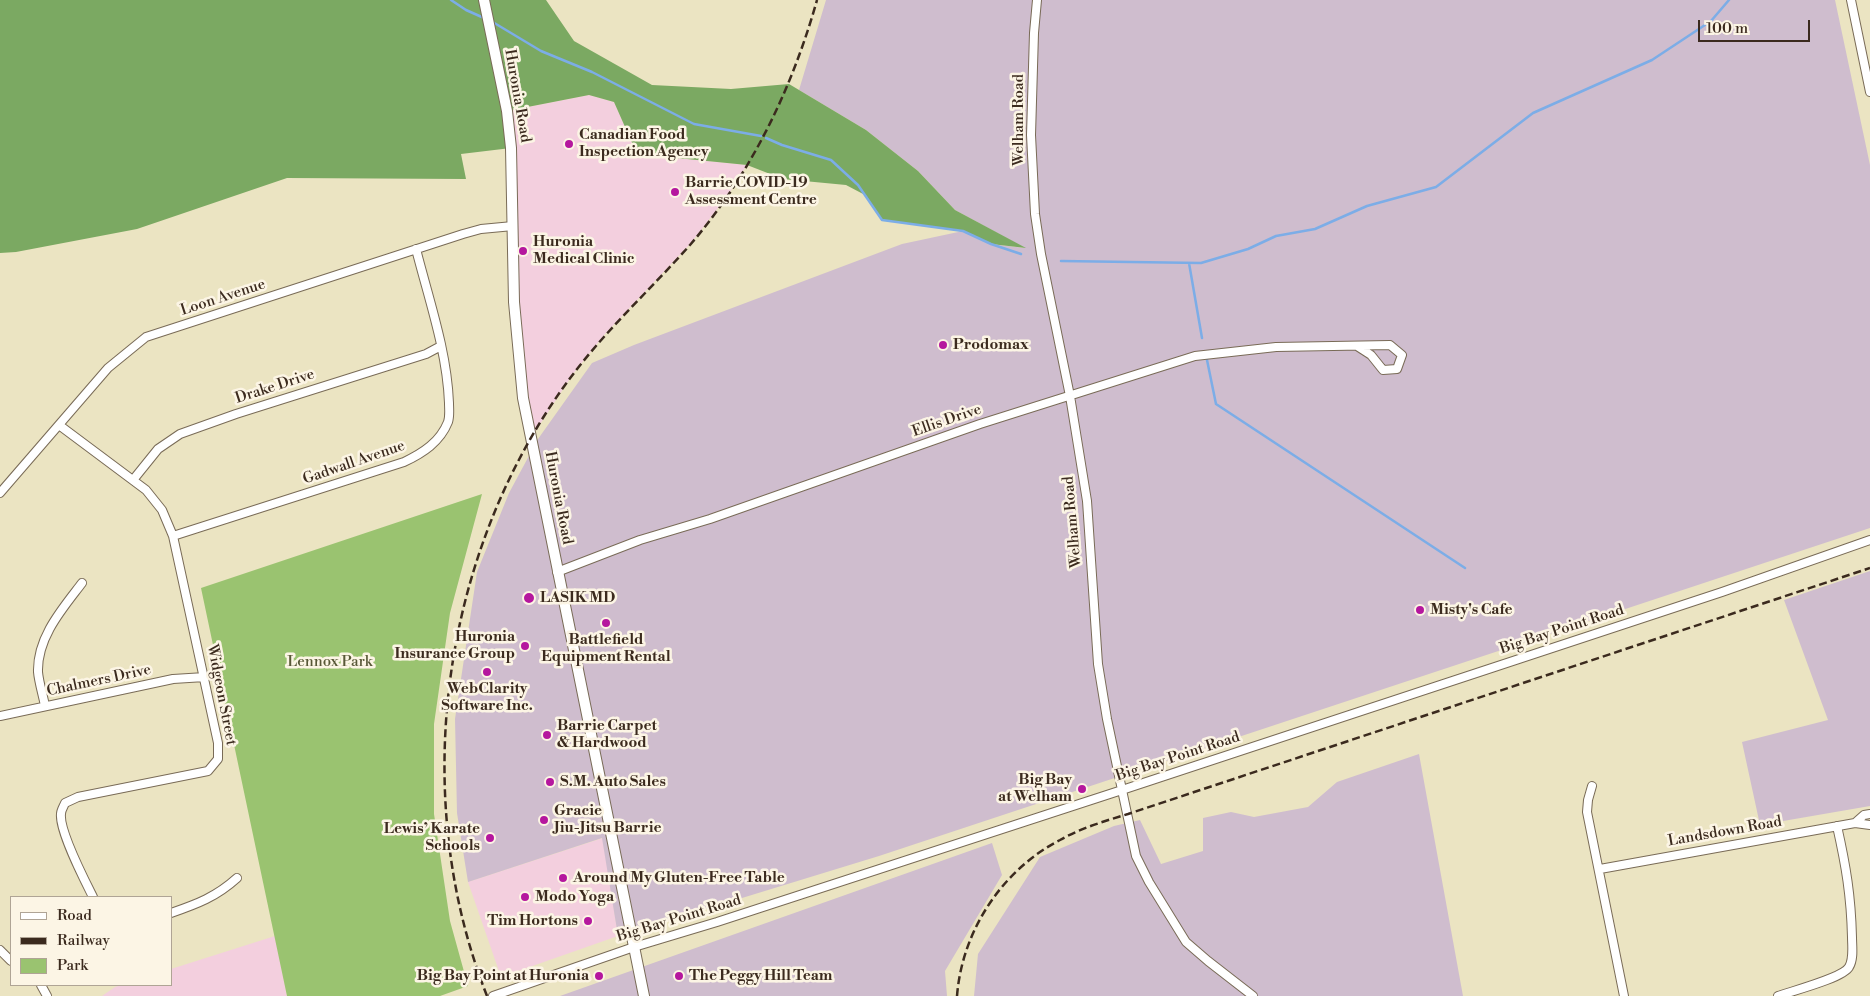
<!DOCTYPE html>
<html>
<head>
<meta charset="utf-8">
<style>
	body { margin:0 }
	#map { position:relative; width:1870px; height:996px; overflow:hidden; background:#ebe4c2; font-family:"Libre Bodoni",serif }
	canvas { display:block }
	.legend { position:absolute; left:10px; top:896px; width:162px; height:90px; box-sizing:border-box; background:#fcf5e5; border:1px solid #afa495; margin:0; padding:6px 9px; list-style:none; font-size:15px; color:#3b2a1e }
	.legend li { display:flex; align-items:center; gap:10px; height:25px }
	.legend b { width:25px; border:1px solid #afa495 }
	.scale { position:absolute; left:1698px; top:20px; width:112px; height:22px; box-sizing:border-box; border:2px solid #3b2a1e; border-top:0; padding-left:6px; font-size:15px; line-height:18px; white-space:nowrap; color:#3b2a1e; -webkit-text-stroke:4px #fcf5e5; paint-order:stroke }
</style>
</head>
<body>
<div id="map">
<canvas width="1870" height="996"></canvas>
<ul class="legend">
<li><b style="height:6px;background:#fff"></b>Road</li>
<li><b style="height:6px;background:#3b2a1e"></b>Railway</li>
<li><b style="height:14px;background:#9ac370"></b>Park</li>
</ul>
<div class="scale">100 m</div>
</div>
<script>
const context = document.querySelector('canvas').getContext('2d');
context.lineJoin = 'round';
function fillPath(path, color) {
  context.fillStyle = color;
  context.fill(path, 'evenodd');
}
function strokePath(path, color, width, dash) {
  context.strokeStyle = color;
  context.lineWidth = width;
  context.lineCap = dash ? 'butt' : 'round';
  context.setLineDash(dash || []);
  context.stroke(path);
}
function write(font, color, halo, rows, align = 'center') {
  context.font = font + ' "Libre Bodoni",serif';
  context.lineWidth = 5;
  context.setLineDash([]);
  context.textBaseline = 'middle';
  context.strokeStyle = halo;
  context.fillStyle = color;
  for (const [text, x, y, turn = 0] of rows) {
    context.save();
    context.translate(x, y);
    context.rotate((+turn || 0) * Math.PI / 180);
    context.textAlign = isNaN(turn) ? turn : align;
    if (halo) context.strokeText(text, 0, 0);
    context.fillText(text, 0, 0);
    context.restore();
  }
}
fillPath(new Path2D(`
	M589,95L614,102L637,154L747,165L728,195L691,243L605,334L573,374L531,438L523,398L507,111Z
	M603,838L618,936L501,977L468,882Z
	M275,936L287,996H102L115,987L121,985H171V969Z`), '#f3cfde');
fillPath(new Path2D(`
	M826,0H1835L1870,165V528L879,856L618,936L602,838L468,882L457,813L455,719L477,572L509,493L538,439L592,363L634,345L902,244L963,231L991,244L1025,248L955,210L918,171L866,130L799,90Z
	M1870,571V806L1760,825L1742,742L1828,720L1784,600Z
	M1419,754L1463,996H974L978,954L1040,857L1114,826L1140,820L1161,864L1203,851V818L1231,812L1254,817L1308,807L1337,782Z
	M992,843L1002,875L945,971L947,996H560Z`), '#cfbdce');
fillPath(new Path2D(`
	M482,494L450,613L434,724V814L450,921L468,986L440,996H287L201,588Z`), '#9ac370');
fillPath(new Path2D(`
	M0,0H546L574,41L652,85L731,89L789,84L866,130L918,171L955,210L1026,248L991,244L963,231L882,220L865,195L846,185L783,179L747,165L637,154L614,102L589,95L507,111L511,148L461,154L466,179L287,178L137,229L16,252L0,253Z`), '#7ba962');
strokePath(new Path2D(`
	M451,0L466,10L484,18
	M491,21L541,51L592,72L694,124L761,136
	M766,138L782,145L831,160L858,185L882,220L963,231L991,244L1021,254
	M1061,261L1201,263L1248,249L1276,236L1315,229L1367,206L1436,187L1533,113L1652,60L1711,21L1729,0
	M1189,263L1202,338
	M1207,360L1216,404L1465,568`), '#7cade7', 2.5);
const minor = new Path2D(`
	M1037,0L1034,33L1031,135L1035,214L1041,254L1070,396L1087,501L1098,664L1107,719L1136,856L1149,882L1186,942L1208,961L1253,996
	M1851,0L1870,92
	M59,425L146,490L162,510L173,536L218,743V759L208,771L78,797L65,803C64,806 61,810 61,814C59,831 85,881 93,897
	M133,480L158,449L180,434L236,414L426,354L441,346
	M0,493L108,368L146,337L463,234L481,229L513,226
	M173,536L404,462C423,453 440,442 448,422C450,416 449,409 449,403C447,351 429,300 416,249
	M557,572L640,540L710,519L980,424L1195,356L1276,347L1390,345L1402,355L1397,369L1383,370L1371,355L1357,346
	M45,706C43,695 39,683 38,672C37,637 63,608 82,583
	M0,716L173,679L205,677
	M1592,786L1588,800L1587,812L1624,996
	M1870,814L1864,815L1855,823L1870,825
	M1600,869L1855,823
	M171,913C197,904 216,897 237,878
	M0,950L11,961
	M41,985L47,996
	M493,996L634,947L717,922L1122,790L1722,592L1870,540
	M1778,996C1792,991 1843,978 1849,967C1854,959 1852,946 1852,937C1851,896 1846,866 1837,826`);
const major = new Path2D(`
	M484,0L507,111L511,148L514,302L523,398L644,996`);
strokePath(minor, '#796b57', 10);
strokePath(major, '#796b57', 12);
strokePath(minor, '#fff', 8);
strokePath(major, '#fff', 10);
strokePath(new Path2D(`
	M487,996C407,793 442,546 574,373C609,327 652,288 690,245C751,174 792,89 817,0
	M957,996C962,931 1002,870 1060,840C1081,828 1105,821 1128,814L1870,568`), '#3b2a1e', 2.5, [8, 4]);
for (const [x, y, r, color] of [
	[569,144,5,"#b5179e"],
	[675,192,5,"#b5179e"],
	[523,251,5,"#b5179e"],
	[943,345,5,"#b5179e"],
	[529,598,6,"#b5179e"],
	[1420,610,5,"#b5179e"],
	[606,623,5,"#b5179e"],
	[525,646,5,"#b5179e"],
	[487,672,5,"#b5179e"],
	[547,735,5,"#b5179e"],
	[550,782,5,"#b5179e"],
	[1082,789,5,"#b5179e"],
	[544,820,5,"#b5179e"],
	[490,838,5,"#b5179e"],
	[563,878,5,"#b5179e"],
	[525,897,5,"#b5179e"],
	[588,921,5,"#b5179e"],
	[599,976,5,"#b5179e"],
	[679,976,5,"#b5179e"]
]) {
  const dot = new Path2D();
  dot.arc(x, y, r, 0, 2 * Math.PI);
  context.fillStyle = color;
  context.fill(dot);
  strokePath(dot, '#fcf5e5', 2);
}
write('15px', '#3b2a1e', '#fcf5e5', [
	["Huronia Road",517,96,80],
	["Welham Road",1019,120,-90],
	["Loon Avenue",223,298,-18],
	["Drake Drive",275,387,-18],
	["Ellis Drive",947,421,-19],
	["Gadwall Avenue",354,463,-19],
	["Huronia Road",558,498,79],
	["Welham Road",1073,522,-95],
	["Big Bay Point Road",1562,630,-18],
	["Chalmers Drive",99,681,-12],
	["Widgeon Street",221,695,79],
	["Big Bay Point Road",1178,757,-18],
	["Landsdown Road",1725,832,-10],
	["Big Bay Point Road",679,919,-17]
]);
write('bold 15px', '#3b2a1e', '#fcf5e5', [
	["Canadian Food",579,135],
	["Inspection Agency",579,152],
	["Barrie COVID-19",685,183],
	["Assessment Centre",685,200],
	["Huronia",533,242],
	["Medical Clinic",533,259],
	["Prodomax",953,345],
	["LASIK MD",540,598],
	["Misty's Cafe",1430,610],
	["Huronia",515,637,"right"],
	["Insurance Group",515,654,"right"],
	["Battlefield",606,640,"center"],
	["Equipment Rental",606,657,"center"],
	["WebClarity",487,689,"center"],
	["Software Inc.",487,706,"center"],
	["Barrie Carpet",557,726],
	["& Hardwood",557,743],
	["Big Bay",1072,780,"right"],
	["at Welham",1072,797,"right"],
	["S.M. Auto Sales",560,782],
	["Gracie",554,811],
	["Jiu-Jitsu Barrie",554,828],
	["Lewis’ Karate",480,829,"right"],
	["Schools",480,846,"right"],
	["Around My Gluten-Free Table",573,878],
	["Modo Yoga",535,897],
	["Tim Hortons",578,921,"right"],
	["Big Bay Point at Huronia",589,976,"right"],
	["The Peggy Hill Team",689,976]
], 'left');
write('15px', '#585837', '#fcf5e5', [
	["Lennox Park",330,662]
]);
</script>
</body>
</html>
